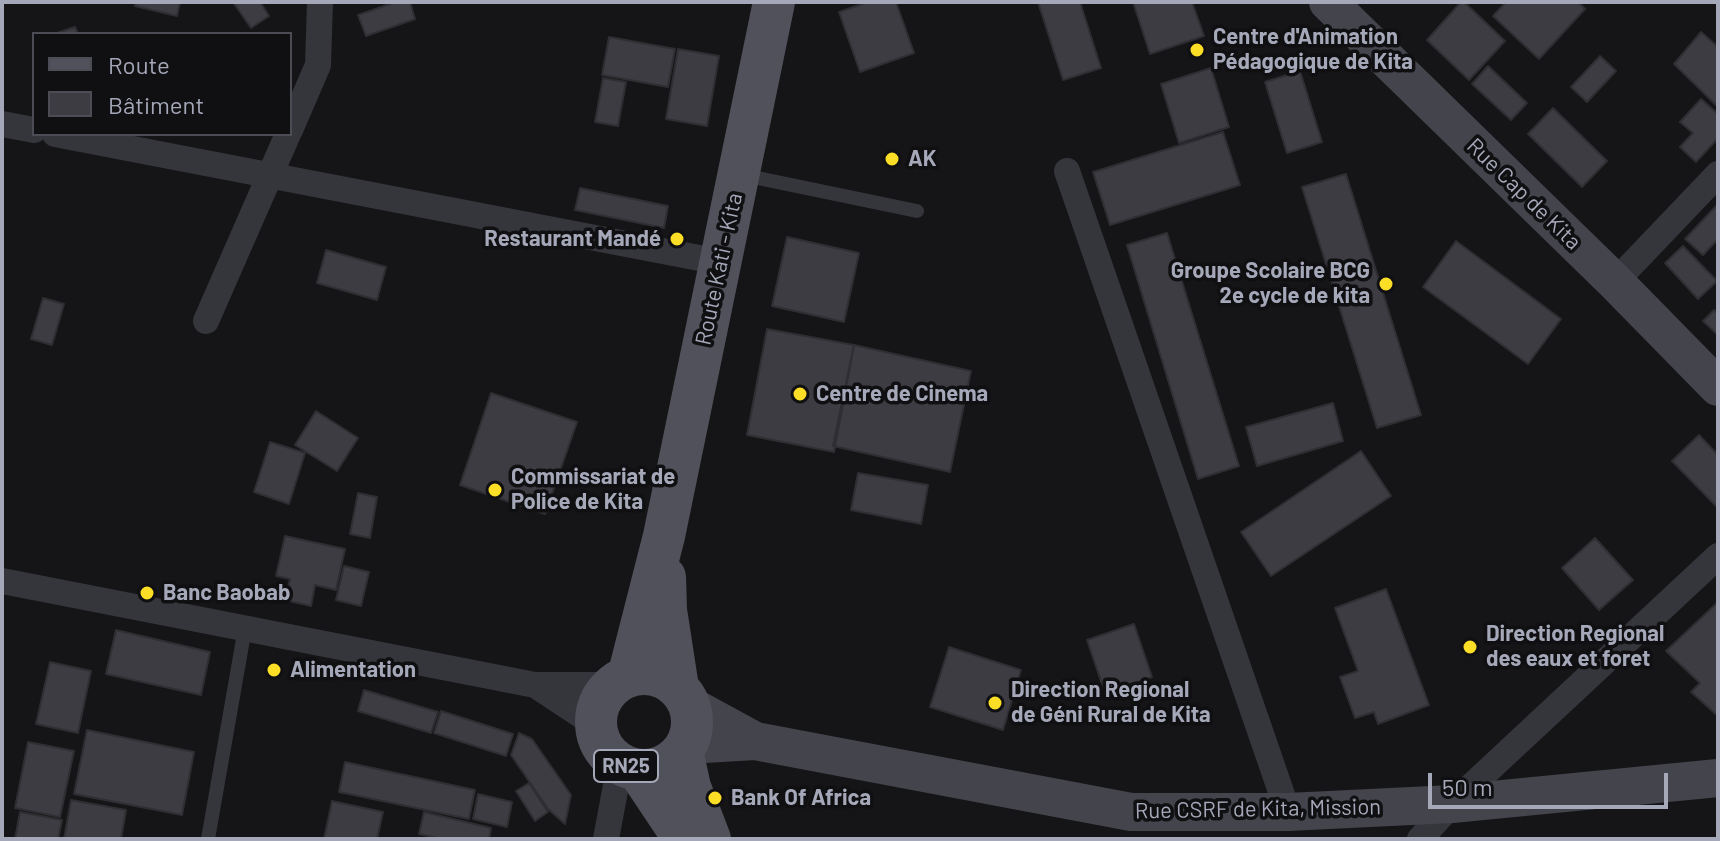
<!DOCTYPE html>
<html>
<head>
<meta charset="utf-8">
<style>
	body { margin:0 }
	#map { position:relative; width:1720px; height:841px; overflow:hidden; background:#151517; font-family:Barlow,sans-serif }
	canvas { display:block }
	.frame { position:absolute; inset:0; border:4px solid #a5a8b8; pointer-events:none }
	.legend { position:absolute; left:32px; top:32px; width:260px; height:104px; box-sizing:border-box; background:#101012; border:2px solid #4c4d54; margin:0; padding:10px 14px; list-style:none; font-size:24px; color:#a5a8b8 }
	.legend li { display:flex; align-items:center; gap:16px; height:40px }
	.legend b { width:40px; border:2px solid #4c4d54 }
	.scale { position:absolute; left:1428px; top:773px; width:240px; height:36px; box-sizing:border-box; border:4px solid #a5a8b8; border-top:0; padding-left:10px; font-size:24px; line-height:28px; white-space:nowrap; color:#a5a8b8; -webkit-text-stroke:6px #101012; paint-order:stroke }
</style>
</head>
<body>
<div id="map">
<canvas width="1720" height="841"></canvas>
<div class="frame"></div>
<ul class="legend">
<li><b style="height:10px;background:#51515b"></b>Route</li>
<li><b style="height:22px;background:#3c3c42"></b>Bâtiment</li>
</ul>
<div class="scale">50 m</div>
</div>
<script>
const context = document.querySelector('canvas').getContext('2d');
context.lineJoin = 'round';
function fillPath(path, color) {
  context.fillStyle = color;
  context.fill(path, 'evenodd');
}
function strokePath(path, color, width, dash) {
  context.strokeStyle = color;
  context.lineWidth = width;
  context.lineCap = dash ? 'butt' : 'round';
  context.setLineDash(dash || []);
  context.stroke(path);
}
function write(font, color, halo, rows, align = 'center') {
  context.font = font + ' Barlow,sans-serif';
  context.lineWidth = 7;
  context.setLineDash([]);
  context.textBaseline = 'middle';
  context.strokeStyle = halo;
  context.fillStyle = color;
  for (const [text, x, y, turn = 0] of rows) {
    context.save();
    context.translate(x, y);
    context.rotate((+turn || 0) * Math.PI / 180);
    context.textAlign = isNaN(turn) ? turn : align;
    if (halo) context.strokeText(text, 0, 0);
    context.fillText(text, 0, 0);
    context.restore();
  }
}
const building = new Path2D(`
	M136,2H180L177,16L135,6Z
	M233,2H260L269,16L251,28Z
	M396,2H410L415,19L366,36L358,15Z
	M868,2H896L914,53L860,72L839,12Z
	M1038,2H1080L1101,68L1063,80Z
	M1133,2H1192L1204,36L1150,54Z
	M1461,2H1464L1505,41L1469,80L1427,40Z
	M1506,2H1578L1585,9L1539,59L1493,16Z
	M75,27L78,34H57V33Z
	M1701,32L1718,47V107L1674,64Z
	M609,37L675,49L668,87L602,75Z
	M678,49L719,56L707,126L666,119Z
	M1600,56L1616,71L1587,102L1571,87Z
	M1488,66L1527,103L1511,120L1472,84Z
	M1211,68L1229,127L1179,143L1161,84Z
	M1300,71L1322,142L1287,153L1265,82Z
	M603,78L626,82L618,126L595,122Z
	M1701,99L1718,114V138L1696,162L1680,147L1693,133L1680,122Z
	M1553,108L1607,161L1582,187L1528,134Z
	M1223,132L1240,185L1110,225L1093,172Z
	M1346,174L1421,415L1377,428L1302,187Z
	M580,188L668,206L664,228L575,210Z
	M1718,204V239L1703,255L1685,239Z
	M1167,233L1239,466L1198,479L1127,245Z
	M787,237L859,253L844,322L772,306Z
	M1456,241L1561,319L1528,364L1423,287Z
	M1683,246L1717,281L1698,299L1665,263Z
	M326,250L386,267L377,300L317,283Z
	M43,298L64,304L52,345L31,339Z
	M1714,310L1718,314V335L1703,321Z
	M767,329L854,345L834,452L747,435Z
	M854,345L971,371L950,472L833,446Z
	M491,393L577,422L545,514L460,485Z
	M1333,403L1343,441L1257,466L1246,427Z
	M316,411L358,438L337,471L295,445Z
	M1699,435L1718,455V508L1672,461Z
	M270,442L305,453L289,504L254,492Z
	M1361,451L1391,496L1271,576L1241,532Z
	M858,473L928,485L921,524L851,510Z
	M358,493L377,497L370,538L350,534Z
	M285,536L345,549L336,590L315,585L311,606L285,600L290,579L276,576Z
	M1595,538L1633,580L1599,610L1562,568Z
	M344,566L369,572L361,606L336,600Z
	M1386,589L1429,705L1378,724L1374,712L1355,718L1340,677L1358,671L1335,608Z
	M1718,602V716L1691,692L1700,683L1666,651Z
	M1134,624L1152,677L1105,693L1087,640Z
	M116,630L210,652L201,695L106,674Z
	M949,647L1021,670L1003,730L930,707Z
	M50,662L91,671L78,733L36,724Z
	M364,690L438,712L431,733L358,711Z
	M441,711L513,734L506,756L434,733Z
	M87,730L194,752L182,815L74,794Z
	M519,733L532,739L571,795L565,824L548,809L511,755Z
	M28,742L74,751L60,817L15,808Z
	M345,762L475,790L469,819L339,792Z
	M529,783L548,812L535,821L516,791Z
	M478,794L512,802L507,827L473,819Z
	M71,800L126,810L121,839H64Z
	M332,801L383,812L377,839H324Z
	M20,812L62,820L58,839H15Z
	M424,812L491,828L489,839H441L419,834Z`);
fillPath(building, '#3c3c42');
strokePath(building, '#2f2e33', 2);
strokePath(new Path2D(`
	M743,175L917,211
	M208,839L245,628`), '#35353c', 14);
strokePath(new Path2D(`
	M2,124L34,130
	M290,130L318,65L320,2
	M55,134L720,262
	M1067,171L1288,812
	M1615,282L1718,174
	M206,321L288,134
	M2,581L535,685H613
	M535,685L597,726
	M606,839L620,764
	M1420,839L1452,804L1718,556`), '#35353c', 26);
strokePath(new Path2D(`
	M1328,2L1615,282L1718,387
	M689,705L755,741
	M687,745L755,741L1131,812H1288L1452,804L1718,778`), '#43444c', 38);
strokePath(new Path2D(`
	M665,577L666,610L678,688
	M596 722a48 48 0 1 1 96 0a48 48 0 1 1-96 0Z
	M628,677L664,536L774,2
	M682,751L690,787L710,839
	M638,770L684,839`), '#51515b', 42);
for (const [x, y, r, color] of [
	[1197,50,8,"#fdde26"],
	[892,159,8,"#fdde26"],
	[677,239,8,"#fdde26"],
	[1386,284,8,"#fdde26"],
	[800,394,8,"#fdde26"],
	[495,490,8,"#fdde26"],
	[147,593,8,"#fdde26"],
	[1470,647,8,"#fdde26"],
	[274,670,8,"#fdde26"],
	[995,703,8,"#fdde26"],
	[715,798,8,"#fdde26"]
]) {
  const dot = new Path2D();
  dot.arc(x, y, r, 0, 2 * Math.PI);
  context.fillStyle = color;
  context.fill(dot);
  strokePath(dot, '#101012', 3);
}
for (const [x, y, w] of [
	[626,766,64]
]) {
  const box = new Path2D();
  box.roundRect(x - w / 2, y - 16, w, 32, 6);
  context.fillStyle = '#101012';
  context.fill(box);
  strokePath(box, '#a5a8b8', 2);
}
write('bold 20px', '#a5a8b8', null, [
	["RN25",626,766]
]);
write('bold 22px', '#a5a8b8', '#101012', [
	["Centre d'Animation",1213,37],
	["Pédagogique de Kita",1213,62],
	["AK",908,159],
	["Restaurant Mandé",661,239,"right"],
	["Groupe Scolaire BCG",1370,271,"right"],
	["2e cycle de kita",1370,296,"right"],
	["Centre de Cinema",816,394],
	["Commissariat de",511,477],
	["Police de Kita",511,502],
	["Banc Baobab",163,593],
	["Direction Regional",1486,634],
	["des eaux et foret",1486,659],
	["Alimentation",290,670],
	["Direction Regional",1011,690],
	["de Géni Rural de Kita",1011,715],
	["Bank Of Africa",731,798]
], 'left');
write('22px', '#a5a8b8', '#101012', [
	["Rue Cap de Kita",1524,194,44],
	["Route Kati - Kita",719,269,-78],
	["Rue CSRF de Kita, Mission",1258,809,-1]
]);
</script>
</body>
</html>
